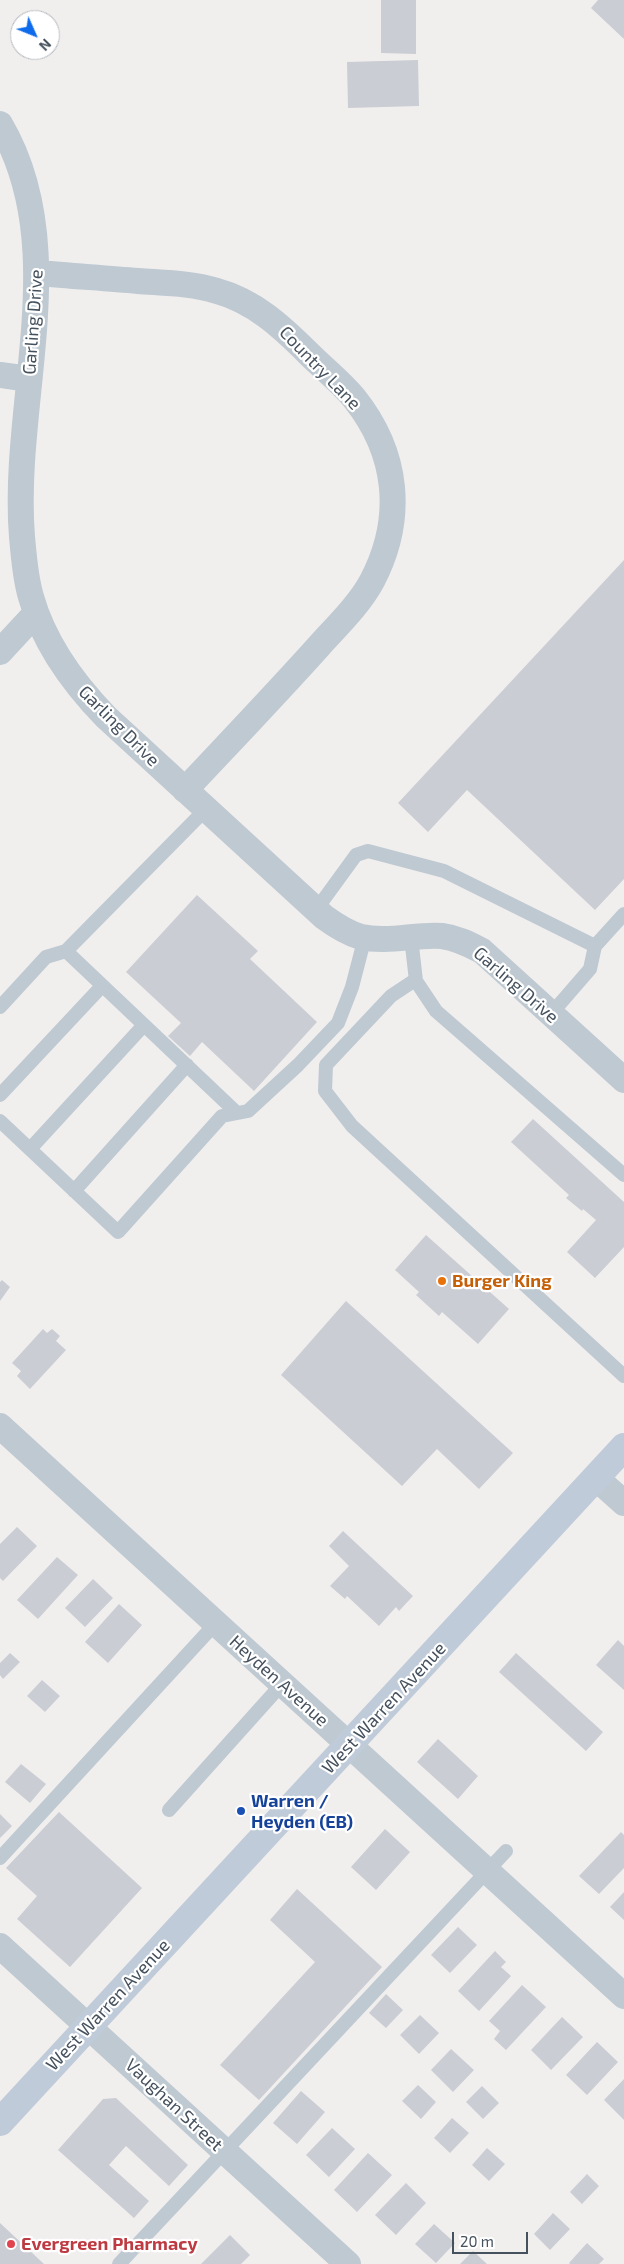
<!DOCTYPE html>
<html>
<head>
<meta charset="utf-8">
<style>
	body { margin:0 }
	#map { position:relative; width:624px; height:2264px; overflow:hidden; background:#f1eeee; font-family:"Exo 2",sans-serif }
	canvas { display:block }
	.north { position:absolute; left:10px; top:10px; width:50px; height:50px; box-sizing:border-box; background:#fff; border:1px solid #b5b9be; border-radius:50%; rotate:134deg; font-size:14px; font-weight:700; line-height:20px; text-align:center; color:#45515d }
	.north::after { content:''; display:block; margin:auto; width:18px; height:22px; background:#0e6beb; clip-path:polygon(50% 0,100% 100%,50% 72%,0 100%) }
	.scale { position:absolute; left:452px; top:2232px; width:76px; height:22px; box-sizing:border-box; border:2px solid #45515d; border-top:0; padding-left:6px; font-size:15px; line-height:18px; white-space:nowrap; color:#45515d; -webkit-text-stroke:4px #fff; paint-order:stroke }
</style>
</head>
<body>
<div id="map">
<canvas width="624" height="2264"></canvas>
<div class="north">N</div>
<div class="scale">20 m</div>
</div>
<script>
const context = document.querySelector('canvas').getContext('2d');
context.lineJoin = 'round';
function fillPath(path, color) {
  context.fillStyle = color;
  context.fill(path, 'evenodd');
}
function strokePath(path, color, width, dash) {
  context.strokeStyle = color;
  context.lineWidth = width;
  context.lineCap = dash ? 'butt' : 'round';
  context.setLineDash(dash || []);
  context.stroke(path);
}
function write(font, color, halo, rows, align = 'center') {
  context.font = font + ' "Exo 2",sans-serif';
  context.lineWidth = 4.5;
  context.setLineDash([]);
  context.textBaseline = 'middle';
  context.strokeStyle = halo;
  context.fillStyle = color;
  for (const [text, x, y, turn = 0] of rows) {
    context.save();
    context.translate(x, y);
    context.rotate((+turn || 0) * Math.PI / 180);
    context.textAlign = isNaN(turn) ? turn : align;
    if (halo) context.strokeText(text, 0, 0);
    context.fillText(text, 0, 0);
    context.restore();
  }
}
fillPath(new Path2D(`
	M381,0H416V54L381,53Z
	M598,0H624V39L591,8Z
	M418,60L419,106L348,108L347,62Z
	M624,560V879L595,910L467,790L428,832L398,803Z
	M197,895L258,951L250,959L317,1022L254,1091L202,1042L190,1056L168,1036L181,1023L126,972Z
	M533,1119L624,1202V1247L595,1278L567,1252L596,1220L583,1209L582,1211L566,1198L569,1195L511,1142Z
	M426,1235L509,1309L478,1344L442,1312L439,1316L416,1295L419,1292L395,1270Z
	M2,1280L10,1287L0,1301V1282Z
	M346,1301L513,1453L479,1489L437,1449L402,1486L281,1375Z
	M43,1329L47,1333L52,1329L60,1336L56,1341L66,1350L30,1389L17,1376L21,1371L12,1363Z
	M17,1527L37,1546L3,1581L0,1578V1544Z
	M343,1531L413,1596L399,1611L396,1607L379,1626L347,1596L345,1599L330,1586L349,1566L329,1546Z
	M57,1557L78,1575L38,1619L17,1600Z
	M93,1579L113,1598L85,1627L65,1608Z
	M119,1604L142,1625L108,1663L85,1642Z
	M618,1640L624,1646V1690L596,1665Z
	M10,1653L20,1662L3,1679L0,1675V1663Z
	M516,1653L603,1732L586,1751L499,1672Z
	M42,1680L60,1696L45,1712L27,1696Z
	M438,1739L478,1776L458,1799L417,1762Z
	M21,1764L46,1784L30,1803L5,1782Z
	M59,1812L142,1888L70,1967L17,1919L37,1896L6,1868Z
	M0,1814L12,1826L0,1838Z
	M385,1829L410,1852L376,1890L351,1867Z
	M621,1832L624,1835V1868L599,1894L579,1876Z
	M297,1889L382,1967L259,2100L220,2065L315,1962L270,1920Z
	M624,1892V1920L610,1907Z
	M458,1927L477,1945L450,1973L431,1955Z
	M495,1951L506,1962L501,1967L511,1976L479,2011L458,1991Z
	M522,1985L546,2007L506,2050L494,2039L500,2031L489,2021Z
	M386,1994L403,2010L386,2028L369,2013Z
	M420,2015L439,2033L419,2054L400,2035Z
	M562,2017L583,2037L551,2070L531,2050Z
	M597,2042L618,2062L587,2095L566,2075Z
	M451,2049L474,2070L453,2092L431,2070Z
	M624,2079V2120L604,2100Z
	M418,2085L436,2102L421,2119L402,2101Z
	M482,2086L499,2103L483,2119L466,2102Z
	M301,2091L325,2112L297,2144L273,2123Z
	M116,2098L188,2165L169,2186L126,2146L109,2165L149,2201L134,2218L58,2150L103,2099Z
	M452,2118L469,2133L450,2153L434,2138Z
	M332,2128L355,2149L329,2177L306,2155Z
	M487,2148L505,2164L489,2181L472,2165Z
	M368,2153L392,2175L357,2212L334,2190Z
	M587,2174L599,2186L582,2204L570,2192Z
	M406,2183L426,2203L396,2235L375,2215Z
	M553,2213L570,2229L550,2250L534,2234Z
	M0,2223L44,2264H0Z
	M434,2224L455,2243L436,2263L415,2244Z
	M230,2235L250,2255L241,2264H201Z
	M587,2243L604,2259L599,2264H570L569,2263Z
	M473,2251L487,2264H460Z`), '#cacdd3');
strokePath(new Path2D(`
	M316,910L356,855L368,851L444,871L595,946
	M411,937L416,981L436,1011L624,1175
	M66,951L237,1113
	M415,980L391,996L326,1065L325,1091L352,1126L624,1376
	M0,1007L46,957L66,951L206,809
	M551,1014L590,969L595,946L624,914
	M0,1095L102,986
	M0,1121L118,1232L222,1116L248,1111L298,1065L338,1023L352,987L365,937
	M30,1149L144,1025
	M74,1191L187,1065
	M169,1810L282,1684
	M0,1858L216,1623
	M119,2264L506,1851`), '#bec9d1', 14);
strokePath(new Path2D(`
	M0,124C73,248 11,402 22,537C24,557 25,577 31,597C44,643 73,683 106,717L324,917C335,925 347,933 361,937C388,943 415,934 442,936C457,938 469,944 482,951L624,1080
	M38,273C71,276 104,278 138,281C164,283 191,283 217,291C254,301 282,327 309,354C323,368 341,382 354,398C398,453 405,518 372,581C359,605 337,626 319,646C275,695 230,742 185,790
	M0,375L29,379
	M0,652L36,613
	M0,1426L624,1996
	M596,1478L624,1503
	M0,1946L348,2264`), '#bec9d1', 26);
strokePath(new Path2D(`
	M0,2122L624,1447`), '#c0cbd9', 28);
for (const [x, y, r, color] of [
	[442,1281,5,"#e8710a"],
	[241,1811,5,"#1a4fb4"],
	[11,2244,5,"#e0444e"]
]) {
  const dot = new Path2D();
  dot.arc(x, y, r, 0, 2 * Math.PI);
  context.fillStyle = color;
  context.fill(dot);
  strokePath(dot, '#fff', 2);
}
write('18px', '#45515d', '#fff', [
	["Garling Drive",33,322,-86],
	["Country Lane",320,368,46],
	["Garling Drive",119,726,45],
	["Garling Drive",516,985,41],
	["Heyden Avenue",279,1681,42],
	["West Warren Avenue",384,1708,-47],
	["West Warren Avenue",108,2005,-47],
	["Vaughan Street",174,2105,43]
]);
write('bold 18px', '#c56008', '#fff', [
	["Burger King",452,1281]
], 'left');
write('bold 18px', '#164399', '#fff', [
	["Warren /",251,1801],
	["Heyden (EB)",251,1822]
], 'left');
write('bold 18px', '#be3a42', '#fff', [
	["Evergreen Pharmacy",21,2244]
], 'left');
</script>
</body>
</html>
